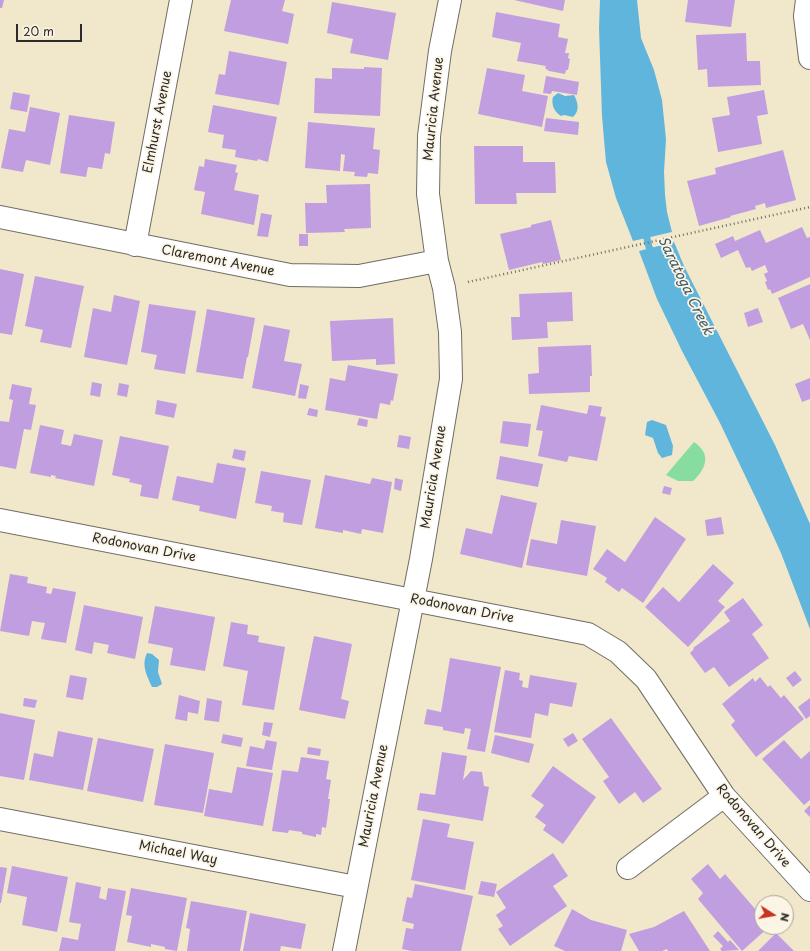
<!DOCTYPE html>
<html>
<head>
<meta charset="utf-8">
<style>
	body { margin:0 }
	#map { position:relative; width:810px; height:951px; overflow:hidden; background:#f1e7cb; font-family:"Playpen Sans",sans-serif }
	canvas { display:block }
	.north { position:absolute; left:754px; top:895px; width:40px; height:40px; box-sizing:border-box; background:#fcf5e5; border:1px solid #a8a49b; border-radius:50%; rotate:101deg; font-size:11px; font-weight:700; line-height:16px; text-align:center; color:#2b2b2b }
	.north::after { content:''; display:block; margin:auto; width:14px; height:18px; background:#c8321e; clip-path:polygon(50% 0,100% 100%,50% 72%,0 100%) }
	.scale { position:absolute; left:16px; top:24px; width:66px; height:18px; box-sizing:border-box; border:2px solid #2b2b2b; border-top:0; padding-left:5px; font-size:12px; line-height:14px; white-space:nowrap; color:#2b2b2b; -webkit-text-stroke:3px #fcf5e5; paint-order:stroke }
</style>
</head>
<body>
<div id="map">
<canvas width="810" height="951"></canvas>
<div class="north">N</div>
<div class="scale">20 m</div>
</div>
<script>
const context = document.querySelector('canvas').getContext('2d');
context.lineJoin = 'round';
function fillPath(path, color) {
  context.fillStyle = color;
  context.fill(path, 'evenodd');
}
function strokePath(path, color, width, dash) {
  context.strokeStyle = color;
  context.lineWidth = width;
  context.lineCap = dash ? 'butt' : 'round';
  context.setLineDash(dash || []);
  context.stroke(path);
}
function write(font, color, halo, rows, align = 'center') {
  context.font = font + ' "Playpen Sans",sans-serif';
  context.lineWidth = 3.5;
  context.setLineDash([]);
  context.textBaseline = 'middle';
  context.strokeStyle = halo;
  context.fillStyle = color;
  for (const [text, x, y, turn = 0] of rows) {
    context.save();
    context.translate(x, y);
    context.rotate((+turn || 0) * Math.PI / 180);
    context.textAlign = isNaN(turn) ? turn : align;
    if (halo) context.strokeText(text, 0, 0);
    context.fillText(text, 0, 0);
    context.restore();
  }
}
fillPath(new Path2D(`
	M694,442C712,454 706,469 693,481H678L666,475Z`), '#87dda0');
fillPath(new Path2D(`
	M600,0H637L641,38L654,70L662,100L666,139L664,172L665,195L667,212L672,232L633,241L616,198L606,162L602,116L599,28Z
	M558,93L565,96L574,95C578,102 580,111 573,117L564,115L561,116C554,112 551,104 553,97Z
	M674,242L684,266L775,445L810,524V629L781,553L761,509L720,423L682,351L657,299L639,251Z
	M652,420L666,425L673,446L672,455L662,458L658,453L653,438L645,435L647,422Z
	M147,653L152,654L159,660L158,672L162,684L157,687H152C147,675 141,666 147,653Z`), '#5fb5db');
strokePath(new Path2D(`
	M645,230L649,247L654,256`), '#5fb5db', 7);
fillPath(new Path2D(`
	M0,0H4L2,8H0Z
	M231,0H285L282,11L294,14L288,44L224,31Z
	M514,0H565L563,11Z
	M688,0H735L731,27L685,22Z
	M332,2L396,13L388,60L350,53L353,39L327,33Z
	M496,12L560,24L558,37L568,39L565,53H569L568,58L570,59L568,70H566L565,74L549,71L545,68L546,66L517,61L521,43L492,37Z
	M746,33L747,61H760L761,85L708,87L707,69L698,70L696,35Z
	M229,51L287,62L279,105L215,94L219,74L225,75Z
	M364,67L382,68L380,116L314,113L315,78L332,79V68L364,69Z
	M487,68L525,75L522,91L548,96L542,127L478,114Z
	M546,76L579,82L577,95L552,91L551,94L543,93Z
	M764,90L768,114L757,116L762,144L718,152L712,118L730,115L727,97Z
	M13,92L30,95L27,112L10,109Z
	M213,105L277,117L268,162L258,159L257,161L235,157L236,150L222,148L224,135L208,132Z
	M30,107L60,113L50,165L26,160L23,172L1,168L9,129L25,132Z
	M69,115L115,122L110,154L105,153L102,169L88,167L86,177L60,173Z
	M546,118L579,122L578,135L544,131Z
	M308,122L375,128L373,149L380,150L378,174L368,173L367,177L354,176L355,172L343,171L345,155L341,154L340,171L305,168Z
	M474,146H523V162H555L556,193H516L517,204H475Z
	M783,150L796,200L766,208L765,203L755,206L756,209L730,216L731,217L699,226L687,181L716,174L715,168Z
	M205,159L237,165L235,172L238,173L234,190L259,195L254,225L201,214L205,192L194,190L199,166L204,167Z
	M370,184L371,228L344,229L345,232L306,233L305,203H327L326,185Z
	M261,213L272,215L268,237L257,236Z
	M551,220L561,260L543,264L542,262L509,270L500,234L531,227V225Z
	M802,227L807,238L810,237V277L772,294L770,289L768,290L765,282L767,281L764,274L768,272L765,265L752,271L750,267L746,268L738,250L721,258L715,244L733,236L735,241L760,230L766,243Z
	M299,234H308V246H299Z
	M0,269L24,274L12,335L0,333Z
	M35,276L84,286L71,348L40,342L43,330L25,326Z
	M810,284V340L803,324L791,329L778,298Z
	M572,292L573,321L547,322L548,338L512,340L511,317H520L519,294Z
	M114,295L140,301L127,365L84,357L93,308L111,312Z
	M149,304L196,311L185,374L154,369L157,355L141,352Z
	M758,308L763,322L748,327L744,313Z
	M207,309L255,318L248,357H247L243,379L196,372Z
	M393,318L395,364L376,365V359L332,361L330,321Z
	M264,325L290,330L284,361L302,364L295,396L252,388Z
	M591,345L592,376H590V392L529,394L528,374L539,373L538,347Z
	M348,365L398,374L393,401L391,400L390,405L380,403L377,419L325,410L330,378L345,381Z
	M810,378V399L802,402L795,384Z
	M92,382L102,384L100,397L90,395Z
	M119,383L129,385L127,397L117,395Z
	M12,384L32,388L29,404L36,405L31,430L24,429L16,469L0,466V421L9,422L13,400L9,399Z
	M300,384L309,386L306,399L298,398Z
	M157,400L177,404L174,418L155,414Z
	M541,405L587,414L589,405L602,407L600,416L606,417L597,461L569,456L567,462L538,456L543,431L536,430Z
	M309,408L318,410L317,417L307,415Z
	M359,418L368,420L367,427L357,425Z
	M503,421L531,424L528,447L500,443Z
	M40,425L64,430L61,444L71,446L74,434L103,440L94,486L55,478L56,476L51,475V477L30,473Z
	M399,435L411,437L409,449L397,447Z
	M120,436L169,446L158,499L140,496L142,485L129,482L130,479L112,475Z
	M234,449L246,451L244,461L232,458Z
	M500,456L543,464L538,487L496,479Z
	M217,463L246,468L236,519L199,511L200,506L172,500L177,476L213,483Z
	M261,471L311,480L302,525L283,522L284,513L271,511L272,506L255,503Z
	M325,475L370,484L372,478L392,482L383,533L362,529L361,534L343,530V533L315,528Z
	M395,478L403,480L401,491L394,489Z
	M664,486L672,488L670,495L662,493Z
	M501,495L537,503L522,568L460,554L466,528L492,534Z
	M655,517L686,539L643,603L622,588L619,592L605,582L607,578L593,569L607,549L625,562Z
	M721,517L724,534L707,536L705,520Z
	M561,520L596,526L587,576L526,565L531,539L557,544Z
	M713,564L734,583L718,601L725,607L688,647L645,607L663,587L679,602Z
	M10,574L28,577L27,583L47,587L46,593L51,594L53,588L76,592L66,643L41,639L45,623L32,621L29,636L0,631Z
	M743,598L763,625L752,634L769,658L729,687L714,667L705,673L690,653L694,649L693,648L730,621L724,612Z
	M84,605L143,617L135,659L107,653L109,645L94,642L92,654L75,650Z
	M155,606L215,617L205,671L170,665L173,648L148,643Z
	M231,622L248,625L247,634L259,636L258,642L285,647L274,710L242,705L248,671L223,666Z
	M314,636L352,644L341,699L349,701L345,719L299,710Z
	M450,658L501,667L485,752L467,749L471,729L465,728L464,734L443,730V727L424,724L427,709L441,712Z
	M505,670L520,673L519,680L523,681L522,687L528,688L530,675L577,683L572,707L550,703L548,716L535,713L531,738L494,732Z
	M795,671L802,680L793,687L786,678Z
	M70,675L87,678L83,700L66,697Z
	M760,677L768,687L770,685L781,698L784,695L804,719L756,757L731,725L735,721L722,704L753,678L755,682Z
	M179,695L200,701L198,714L188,712L187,721L175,719Z
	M24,698L37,700L35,708L23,706Z
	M207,698L222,701L219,722L204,720Z
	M810,698V716L806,719L798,707Z
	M0,713L35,720L24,780L0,776Z
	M611,718L662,789L643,803L635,792L619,804L603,781L609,777L582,739Z
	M264,722L273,723L270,737L262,735Z
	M58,731L93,738L83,790L29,780L34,753L53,757Z
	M573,733L578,741L568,747L563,739Z
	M223,734L243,738L241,747L221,743Z
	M495,735L534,744L529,763L491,753Z
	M98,738L154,749L143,802L87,791Z
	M266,740L277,742L272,770L246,766L250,746L264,749Z
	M784,740L801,759L810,751V800L804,805L762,759Z
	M165,744L214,753L203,813L154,805Z
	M308,747L321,749L320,756L307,754Z
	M442,752L467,756L463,780L471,771L482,772L484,786L489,787L483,821L417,810L420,793L435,795Z
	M301,757L329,761L326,779L331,780L328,799H330L326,828L322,827L321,835L316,834V837L302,834V832L289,830L288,833L272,831L282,770L298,772Z
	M553,766L596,797L563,844L543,830L546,825L535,817L544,805L531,796Z
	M237,767L273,773L263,826L204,816L209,789L232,793Z
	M810,805V817L804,811Z
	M423,819L450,824L447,837L474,842L465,890L411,880Z
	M553,853L568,876L553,886L567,906L510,946L498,929L503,926L496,915L506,908L496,892Z
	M708,864L720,879L725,874L762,917V927H769L742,951L698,899L703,893L691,879Z
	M12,866L68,877L57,932L22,925L27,897L7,893Z
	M0,867L7,868L1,903H0Z
	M481,881L497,884L494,897L478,894Z
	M76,882L101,887L99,898L106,900L108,888L126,891L115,951H59L62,937L78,940L81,924L69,922Z
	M415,884L473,896L461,951H412L402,949L406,928L413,929L414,924L402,921L407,897L412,898Z
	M131,888L187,898L177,951L165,949V947L151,944V947L127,942L132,916L126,915Z
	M191,901L247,911L240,951H187L190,929L186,928Z
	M572,909L591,920L627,930L621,951H565L554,946Z
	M684,911L710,951H668L667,949L662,951H639L629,934L654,927Z
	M250,913L306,924L301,949L281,946L280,951H243Z
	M718,931L728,942L730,940L739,950L722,951L720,949L723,946L713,936Z
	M776,933L794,951H758Z`), '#c19edf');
const minor = new Path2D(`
	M807,0L805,16L810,58
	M0,217L290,275L359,276L437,261
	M135,245L181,0
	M0,520L588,634L618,652L646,679L724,796L810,890
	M0,819L356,887
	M628,868L724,796
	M344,951L421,559L451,379L450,332L444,288L437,261L428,194L429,136L440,51L450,0`);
strokePath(minor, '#706d63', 24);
strokePath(new Path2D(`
	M468,282L810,207`), '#706d63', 2.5, [1, 3]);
strokePath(minor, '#fff', 22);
write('13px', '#2b2b2b', '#fcf5e5', [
	["Mauricia Avenue",434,109,-84],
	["Elmhurst Avenue",158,122,-79],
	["Claremont Avenue",218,261,11],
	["Mauricia Avenue",434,477,-81],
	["Rodonovan Drive",144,548,11],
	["Rodonovan Drive",462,609,11],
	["Mauricia Avenue",374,796,-79],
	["Rodonovan Drive",753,826,49],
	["Michael Way",178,853,11]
]);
write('italic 14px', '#3d5b69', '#fcf5e5', [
	["Saratoga Creek",685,286,64]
]);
</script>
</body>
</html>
